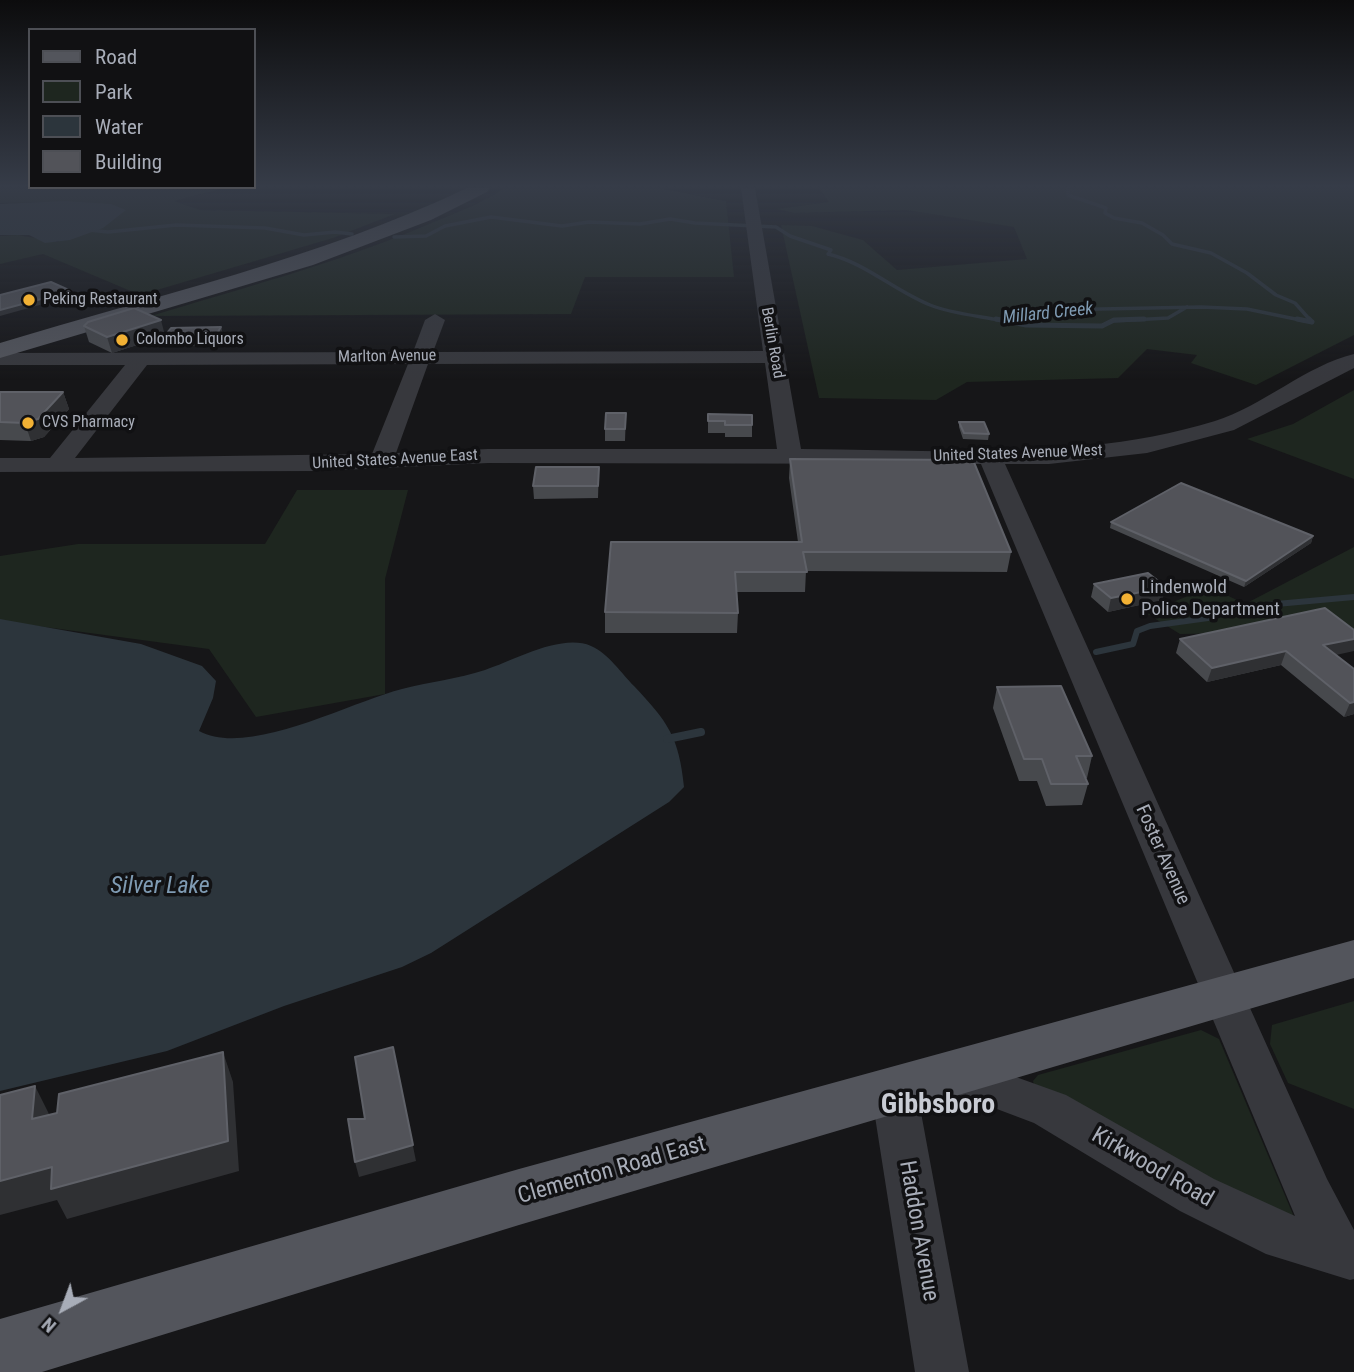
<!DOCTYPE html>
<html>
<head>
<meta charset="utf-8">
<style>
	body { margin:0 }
	#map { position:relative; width:1354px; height:1372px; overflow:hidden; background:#161618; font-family:"Roboto Condensed",sans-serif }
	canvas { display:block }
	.legend { position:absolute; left:28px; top:28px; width:228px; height:161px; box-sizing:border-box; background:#111113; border:2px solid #4d4f55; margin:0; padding:9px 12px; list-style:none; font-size:21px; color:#a8adb8 }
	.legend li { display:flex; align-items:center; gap:14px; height:35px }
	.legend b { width:35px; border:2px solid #4d4f55 }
	.north { position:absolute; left:28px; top:1274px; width:70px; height:70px; -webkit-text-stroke:5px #111113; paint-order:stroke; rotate:221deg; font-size:19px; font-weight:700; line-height:28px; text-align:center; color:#a8adb8 }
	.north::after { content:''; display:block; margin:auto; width:24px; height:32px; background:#a8adb8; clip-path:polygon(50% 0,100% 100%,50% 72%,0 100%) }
</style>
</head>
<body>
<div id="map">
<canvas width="1354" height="1372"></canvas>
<ul class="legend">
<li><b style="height:9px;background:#53555c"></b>Road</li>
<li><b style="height:19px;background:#1e261f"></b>Park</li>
<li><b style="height:19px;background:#2c353c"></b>Water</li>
<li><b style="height:19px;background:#525359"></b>Building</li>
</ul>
<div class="north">N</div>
</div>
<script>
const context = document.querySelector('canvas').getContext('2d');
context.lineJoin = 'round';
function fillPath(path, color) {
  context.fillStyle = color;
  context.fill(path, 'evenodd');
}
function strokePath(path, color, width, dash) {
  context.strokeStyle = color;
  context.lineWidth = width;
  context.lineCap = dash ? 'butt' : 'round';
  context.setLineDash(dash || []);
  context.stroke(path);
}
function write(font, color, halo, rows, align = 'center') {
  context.font = font + ' "Roboto Condensed",sans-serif';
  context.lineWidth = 7;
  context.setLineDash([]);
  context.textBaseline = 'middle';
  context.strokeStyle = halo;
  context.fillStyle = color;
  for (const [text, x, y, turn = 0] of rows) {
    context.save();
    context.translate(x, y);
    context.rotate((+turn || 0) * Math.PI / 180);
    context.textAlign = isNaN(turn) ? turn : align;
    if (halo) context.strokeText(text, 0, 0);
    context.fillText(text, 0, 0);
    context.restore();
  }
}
fillPath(new Path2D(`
	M0,188H224L174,201L200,210L395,214L333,238L140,295L43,254L0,264V236L18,235L58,242L74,202L0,203Z
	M505,188H658L726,201L734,277H585L571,314L151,316C242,288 334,264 422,227C450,215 479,205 505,188Z
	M819,188H1354V335L1256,385L1191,363L1197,355L1147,349L1118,378L967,382L936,400L819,398L781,225L812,226L863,240L897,270L1027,259L1014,227L906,210L794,213L777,209L829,202Z
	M1354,390V479L1247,439L1293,424Z
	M297,490H408L385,579V694L256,717L209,649L0,621V556L78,544H265Z
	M1354,547V631L1180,634L1146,613L1210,587L1245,604Z
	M1354,1001V1109L1288,1083L1270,1044L1272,1025Z
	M1201,1030L1219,1039L1297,1224L1036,1092L1033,1081L1038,1075Z`), '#1e261f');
fillPath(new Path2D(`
	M65,201L111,204L126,210L103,228L70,240L45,243L29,235H0V204Z
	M0,619L141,644L202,666L216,681L213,698L199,731C248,758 350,702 402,689C429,682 458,679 485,670C513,661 561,633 591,646C608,653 622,674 634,686C668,722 679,737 684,787L669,802L431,953L402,967L284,1006L167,1051L0,1091Z`), '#2c353c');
strokePath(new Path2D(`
	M1068,188V195L1106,208L1105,213L1114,218L1142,223L1163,235L1172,244L1211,253L1247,273L1276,295L1295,303L1311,321
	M89,230L108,232L176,225L265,228L304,235L335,232L352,234
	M394,237L426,236L445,226L491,217L562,226L589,222L640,224L670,219L695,223L776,227L790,236L831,250L828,254C866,263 893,290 930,305C952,314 981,316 1004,321
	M1013,321L1050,310L1201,307L1247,309L1305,321
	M1113,321L1168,318L1187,307`), '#2c353c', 3.5);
strokePath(new Path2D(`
	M996,319L1026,325L1102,326L1114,320L1144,319
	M1297,319L1312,322
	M1309,319L1312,322
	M1012,321L1019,319`), '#2c353c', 5);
strokePath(new Path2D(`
	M1096,652L1133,644L1137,631L1150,626L1208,618L1232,608L1354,597`), '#2c353c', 6);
strokePath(new Path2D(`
	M667,739L701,732`), '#2c353c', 8);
fillPath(new Path2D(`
	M741,188H755L801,449C939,450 1081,462 1215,421C1261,407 1307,365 1354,354V368L1234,430L1147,453L1049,464H1005L1327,1179L1354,1230V1279L1350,1280L1266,1254L1180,1211L1034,1123L936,1086L930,1073L936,1060L952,1054L1066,1095L1214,1179L1295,1216L981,464L488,463L320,471L0,472V458H50L125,365H0V353L413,352L425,320L435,314L445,320L433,352L763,351ZM765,363L777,449H488L396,453L428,364ZM408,364L372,454L75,458L147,365Z
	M894,1072L910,1077L917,1091L969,1372H915L871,1091L878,1077Z`), '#37383d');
fillPath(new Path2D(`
	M467,188H490L487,192L431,220L313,265L0,358V343C157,295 318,259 467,188Z
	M1354,940V978L519,1225L42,1372H0V1319L519,1169Z`), '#53555c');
fillPath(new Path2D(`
	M84,326L165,336L112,353L89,342Z
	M221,327L224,338L218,345L183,346L182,343H169L167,333Z
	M0,392H63L69,409L44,437L31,441L0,440Z
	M626,413L625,441H605V429Z
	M708,414L752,415V437H725V433H708Z
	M959,422L989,434L988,440L963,439L959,427Z
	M790,459L1011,552L1007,572L806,571L805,592H737L738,613L737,633H605V612L798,542L789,478Z
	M599,467L598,498L534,499L533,486Z
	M1111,522L1313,536L1311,543L1244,587L1110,528Z
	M1094,584L1166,587L1162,600L1108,612L1091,597Z
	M1180,639L1336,655L1354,669V714L1344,717L1281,665L1207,682L1176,653Z
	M997,687L1092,756L1087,778H1085L1088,784L1082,805L1046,806L1037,781H1019L993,708Z`), '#47494d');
fillPath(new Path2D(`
	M71,291L72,296L0,316V310Z
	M161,320L165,336L112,353L107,337Z
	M221,327L224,338L218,345L216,335Z
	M63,392L69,409L44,437L31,441L25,423Z
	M1313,536L1311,543L1244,587L1246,581Z
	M1166,587L1162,600L1108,612L1111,598Z
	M1354,639V651L1318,659L1323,645Z
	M1286,651L1281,665L1207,682L1212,668Z
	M1354,702V714L1344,717L1350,703Z
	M393,1047L416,1161L359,1177L355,1162Z
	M223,1052L233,1082L239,1171L67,1219L57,1200L0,1215V1181L52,1167Z
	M35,1086L50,1116L32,1119Z`), '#2f3033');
const building = new Path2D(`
	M51,282L71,291L0,310V295Z
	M134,308L161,320L107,337L84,326L88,322Z
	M221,327L216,335H180L182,333H167L171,328Z
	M0,392H63L38,419L25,423L0,422Z
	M606,413H626L625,429H605Z
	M708,414L752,415V425H725V421H708Z
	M959,422H984L989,434L964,433Z
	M790,459L973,460L1011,552H803L807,572H735L738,613L605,612L611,542H802Z
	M536,467H599L598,486H533Z
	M1181,483L1313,536L1246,581L1111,522Z
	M1148,573L1166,587L1111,598L1094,584Z
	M1325,608L1354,630V639L1323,645L1354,669V702L1350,703L1286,651L1212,668L1180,639Z
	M1061,686L1092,756H1076L1088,784H1051L1042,759H1024L997,687Z
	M393,1047L413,1145L355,1162L348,1119H365L355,1057Z
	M223,1052L228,1141L51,1189L52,1167L0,1181V1095L35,1086L32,1119L57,1113L59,1094Z`);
fillPath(building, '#525359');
strokePath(building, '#5f6168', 2);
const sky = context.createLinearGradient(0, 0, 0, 380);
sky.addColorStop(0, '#0c0c0d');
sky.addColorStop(0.49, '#363c48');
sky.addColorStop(1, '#363c4800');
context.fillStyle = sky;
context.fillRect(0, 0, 1354, 380);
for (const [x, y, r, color] of [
	[29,300,7,"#f2b134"],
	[122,340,7,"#f2b134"],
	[28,423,7,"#f2b134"],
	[1127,599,7,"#f2b134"]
]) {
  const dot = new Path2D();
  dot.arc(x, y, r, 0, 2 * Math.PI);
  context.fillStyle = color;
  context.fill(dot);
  strokePath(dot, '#111113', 2.5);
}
write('16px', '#a8adb8', '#111113', [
	["Peking Restaurant",43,300],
	["Colombo Liquors",136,340],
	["CVS Pharmacy",42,423]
], 'left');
write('16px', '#a8adb8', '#111113', [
	["Berlin Road",772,343,80],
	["Marlton Avenue",387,357,-1],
	["United States Avenue West",1018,454,-2],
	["United States Avenue East",395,460,-3]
]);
write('italic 18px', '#7f9bb3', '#111113', [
	["Millard Creek",1048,314,-6]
]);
write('19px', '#a8adb8', '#111113', [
	["Lindenwold",1141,588],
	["Police Department",1141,610]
], 'left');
write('19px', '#a8adb8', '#111113', [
	["Foster Avenue",1162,855,66]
]);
write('23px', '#a8adb8', '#111113', [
	["Kirkwood Road",1152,1168,30],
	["Clementon Road East",612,1171,-16],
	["Haddon Avenue",918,1231,80]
]);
write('italic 24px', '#7f9bb3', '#111113', [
	["Silver Lake",160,887]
]);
write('bold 28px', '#c9ccd4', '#111113', [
	["Gibbsboro",938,1106]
]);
</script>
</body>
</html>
